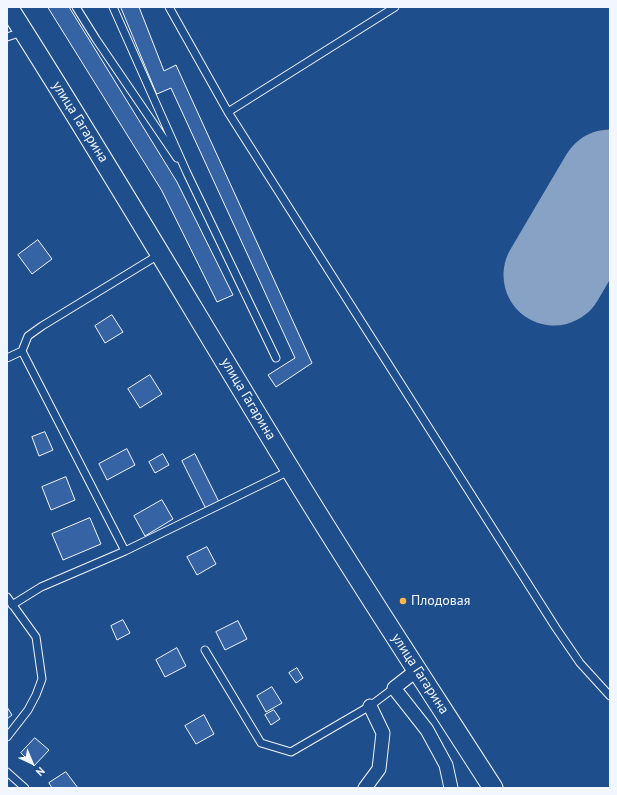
<!DOCTYPE html>
<html>
<head>
<meta charset="utf-8">
<style>
	body { margin:0 }
	#map { position:relative; width:617px; height:795px; overflow:hidden; background:#1f4e8c; font-family:"PT Sans",sans-serif }
	canvas { display:block }
	.frame { position:absolute; inset:0; border:8px solid #f2f6ff; pointer-events:none }
	.north { position:absolute; left:12px; top:743px; width:40px; height:40px; -webkit-text-stroke:3px #1f4e8c; paint-order:stroke; rotate:136deg; font-size:11px; font-weight:700; line-height:16px; text-align:center; color:#f2f6ff }
	.north::after { content:''; display:block; margin:auto; width:14px; height:18px; background:#f2f6ff; clip-path:polygon(50% 0,100% 100%,50% 72%,0 100%) }
</style>
</head>
<body>
<div id="map">
<canvas width="617" height="795"></canvas>
<div class="frame"></div>
<div class="north">N</div>
</div>
<script>
const context = document.querySelector('canvas').getContext('2d');
context.lineJoin = 'round';
function strokePath(path, color, width, dash) {
  context.strokeStyle = color;
  context.lineWidth = width;
  context.lineCap = dash ? 'butt' : 'round';
  context.setLineDash(dash || []);
  context.stroke(path);
}
function fillPath(path, color) {
  context.fillStyle = color;
  context.fill(path, 'evenodd');
}
function write(font, color, halo, rows, align = 'center') {
  context.font = font + ' "PT Sans",sans-serif';
  context.lineWidth = 3;
  context.setLineDash([]);
  context.textBaseline = 'middle';
  context.strokeStyle = halo;
  context.fillStyle = color;
  for (const [text, x, y, turn = 0] of rows) {
    context.save();
    context.translate(x, y);
    context.rotate((+turn || 0) * Math.PI / 180);
    context.textAlign = isNaN(turn) ? turn : align;
    if (halo) context.strokeText(text, 0, 0);
    context.fillText(text, 0, 0);
    context.restore();
  }
}
strokePath(new Path2D(`
	M554,275L610,180`), '#88a2c6', 101);
const building = new Path2D(`
	M48,7H69L177,182L233,295L217,302L162,191Z
	M121,7H139L164,71L176,65L312,363L276,387L268,375L295,358L171,88L157,94Z
	M38,240L52,259L32,274L18,255Z
	M112,315L123,332L105,343L95,326Z
	M150,375L162,394L140,408L128,389Z
	M45,432L53,450L39,456L32,437Z
	M127,449L135,465L107,480L99,464Z
	M163,454L169,465L155,473L149,462Z
	M195,454L219,502L206,509L182,461Z
	M66,477L75,500L51,510L42,487Z
	M162,500L173,519L145,536L134,516Z
	M90,518L101,544L63,560L52,534Z
	M207,547L216,564L197,575L187,557Z
	M123,620L130,633L117,640L111,626Z
	M238,621L247,639L225,650L216,632Z
	M177,648L186,666L165,677L156,660Z
	M297,668L303,678L296,683L289,673Z
	M272,687L282,703L266,712L257,696Z
	M7,707L12,715L7,719Z
	M274,710L280,719L271,725L265,715Z
	M204,715L214,734L196,744L185,726Z
	M35,738L49,750L34,766L21,753Z
	M66,772L78,788H52L49,783Z`);
fillPath(building, '#3563a3');
strokePath(building, '#f2f6ff', 1);
const lane = new Path2D(`
	M76,7L96,39L177,158
	M113,7L187,173L276,358
	M169,7L228,112L556,628L580,663L610,696
	M7,37L22,32
	M228,112L395,7
	M22,351L125,551
	M7,358L22,351L28,336L42,326L160,254
	M7,597L36,637L42,679L36,695L28,710L7,737
	M12,605L41,587L125,551L289,471
	M205,650L261,743L291,752L370,706L394,688
	M7,772L25,788`);
const street = new Path2D(`
	M417,670L394,688L427,730L446,765L451,788
	M365,788L379,769L383,733L370,706`);
const secondary = new Path2D(`
	M8,7C105,159 196,315 290,469C355,576 425,682 493,788`);
strokePath(lane, '#f2f6ff', 9);
strokePath(street, '#f2f6ff', 15);
strokePath(secondary, '#f2f6ff', 21);
strokePath(lane, '#1f4e8c', 7);
strokePath(street, '#1f4e8c', 13);
strokePath(secondary, '#1f4e8c', 19);
for (const [x, y, r, color] of [
	[403,601,4,"#ffb74d"]
]) {
  const dot = new Path2D();
  dot.arc(x, y, r, 0, 2 * Math.PI);
  context.fillStyle = color;
  context.fill(dot);
  strokePath(dot, '#1f4e8c', 1.5);
}
write('14px', '#f2f6ff', '#1f4e8c', [
	["улица Гагарина",80,122,58],
	["улица Гагарина",248,399,59],
	["улица Гагарина",420,674,57]
]);
write('14px', '#f2f6ff', '#1f4e8c', [
	["Плодовая",411,601]
], 'left');
</script>
</body>
</html>
